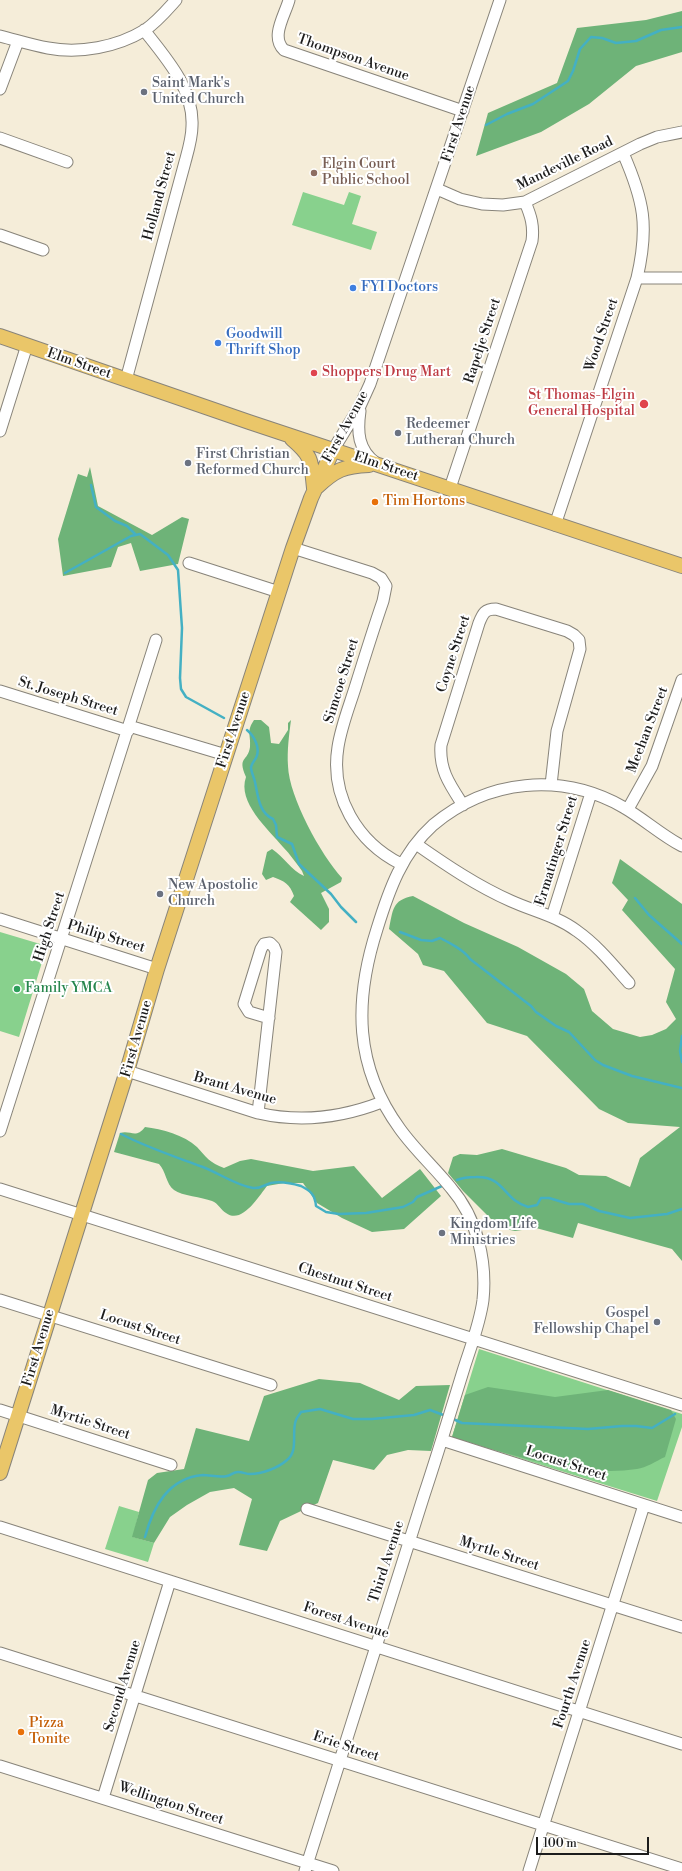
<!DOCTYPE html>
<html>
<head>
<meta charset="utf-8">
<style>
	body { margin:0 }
	#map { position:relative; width:682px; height:1871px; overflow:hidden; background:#f5edd9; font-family:"Libre Bodoni",serif }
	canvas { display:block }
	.scale { position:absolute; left:536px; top:1837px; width:113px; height:18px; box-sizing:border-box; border:2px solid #1c1c1c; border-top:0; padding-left:5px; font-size:12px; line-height:14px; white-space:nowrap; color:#1c1c1c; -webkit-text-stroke:3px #fff; paint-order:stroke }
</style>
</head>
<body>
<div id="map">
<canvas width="682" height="1871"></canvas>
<div class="scale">100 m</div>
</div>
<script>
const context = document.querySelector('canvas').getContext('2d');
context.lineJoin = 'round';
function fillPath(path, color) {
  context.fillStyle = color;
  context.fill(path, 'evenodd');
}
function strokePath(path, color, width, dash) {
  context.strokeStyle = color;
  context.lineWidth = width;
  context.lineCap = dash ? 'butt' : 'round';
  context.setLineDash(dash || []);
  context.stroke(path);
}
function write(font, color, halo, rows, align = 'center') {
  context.font = font + ' "Libre Bodoni",serif';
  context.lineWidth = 4;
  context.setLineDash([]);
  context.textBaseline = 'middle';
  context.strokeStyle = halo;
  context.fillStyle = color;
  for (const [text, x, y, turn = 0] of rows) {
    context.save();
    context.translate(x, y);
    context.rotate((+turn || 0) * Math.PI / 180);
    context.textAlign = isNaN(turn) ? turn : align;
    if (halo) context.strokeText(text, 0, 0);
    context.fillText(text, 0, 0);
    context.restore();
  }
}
fillPath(new Path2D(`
	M303,192L344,205L349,192L361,196L352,224L377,232L371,250L292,225Z
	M0,932L47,946L19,1037L0,1031Z
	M479,1349L682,1414V1427L657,1501L452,1437Z
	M119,1506L139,1512L133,1537L154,1543L148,1562L105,1549Z`), '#88d18d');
fillPath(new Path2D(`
	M682,11V52L636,66L589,104L541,132L476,156L488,113L557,83L577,28L646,20Z
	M90,467L98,506L152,535L182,517L189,519L178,564L140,571L131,543L118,547L111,567L63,576L58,539L78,474L87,477Z
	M254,720H261L269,727L271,743L279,744L288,730V723L291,720C289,735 287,751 288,766C289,797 321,855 342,878L341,882L321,893L329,909V922L321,930L290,902L294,896C290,884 284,881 273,877L266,880L262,874L267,852L272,849C284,857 291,870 304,876L302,871C296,863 290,854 283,847C268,829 237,802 246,777C237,756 248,762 250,747C251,734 246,732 254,720Z
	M620,859L682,904V1261L672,1249L578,1223L573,1238L536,1228L515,1231L500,1228L463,1191L448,1173L453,1157L460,1154L477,1155L502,1149L566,1168L579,1175L606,1176L630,1187L640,1158L680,1127L628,1123L599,1109L527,1036L487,1023L444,971L423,965L418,954L389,929C393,910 392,900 413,896L464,923L518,947L566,974L584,989L592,1011L613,1029L640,1037L652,1035L666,1029L676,1019L666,1002L675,969L622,910L628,900L612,883Z
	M145,1127C162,1129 184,1135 197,1147C206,1157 210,1163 224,1168L240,1161L251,1159L313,1171L354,1166L382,1198L420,1169L441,1196L404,1229L372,1232L342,1218L317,1203L303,1183H284L267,1186C259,1196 242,1225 226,1213C221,1210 218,1203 212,1201C202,1197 182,1196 174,1190C166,1184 166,1171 159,1164L114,1152L120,1133C131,1130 136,1139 145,1127Z
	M319,1379L360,1383L399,1400L416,1386L450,1385L431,1451L408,1450L387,1455L374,1470L333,1460L318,1503L280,1521L267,1551L239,1545L252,1499L234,1488L210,1492L187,1505L170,1517L154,1543L132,1537L148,1480L157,1473L184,1469L196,1428L249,1441L264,1396Z
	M488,1387L555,1397L608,1390L671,1410L676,1419L665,1457C656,1461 646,1468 637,1469C579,1478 507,1454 452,1437L465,1395Z`), '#6eb378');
strokePath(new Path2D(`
	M486,125L507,114L533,104L568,81L573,71L580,49L591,37L602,38L616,43L636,41L661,30L682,27
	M91,485L96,507L115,521L127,526L136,535
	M65,573L131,536L140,534L168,555L178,570L182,628L180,678L181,689L186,697L224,718
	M247,730C254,736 261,748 256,758C254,761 252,763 251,767C251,772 254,777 255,782C258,796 259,813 273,819L276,825L277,837L292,844L299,864L331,894L341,907L356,922
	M635,898L649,915L682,944
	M400,932L421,940L432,941L440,938C450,943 464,950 470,959L531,1006L536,1012L556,1026L569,1032L595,1060L603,1065L632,1076L682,1088
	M682,1036L680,1051L682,1062
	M121,1134C146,1147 173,1156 200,1166C218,1172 234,1185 253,1188C260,1189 264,1185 271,1183C280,1181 291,1183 301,1186C311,1191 315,1195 316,1206L326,1212L339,1214L366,1213L403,1207L413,1202L417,1197L442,1186
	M457,1180C464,1177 469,1177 476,1177C505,1176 503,1200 528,1207L537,1205L541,1198H549L569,1204H583L599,1211L630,1218L667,1214L682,1209
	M451,1418L462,1423L588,1429L622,1426H636L652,1428L675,1414
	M145,1537C153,1507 168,1478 203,1475C210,1475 220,1478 227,1476C232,1475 233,1472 238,1472C243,1472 246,1474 250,1474C262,1474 278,1468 287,1460C299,1451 291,1432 296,1420C297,1417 300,1414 301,1412L320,1409L353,1419H372L414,1415L430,1410L446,1416`), '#44b0c3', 2.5);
const minor = new Path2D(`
	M289,0C285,15 270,37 284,50L463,111
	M0,36C16,40 32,45 48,48C80,54 117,47 145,30C157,22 167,10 176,0
	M0,89L18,41
	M0,138L67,162
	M437,189L460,199L482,204L503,205L525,202L640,144L657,137L682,132
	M0,235L43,250
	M637,278H682
	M126,380L185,162C188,151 192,138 192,126C194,89 166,58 144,30
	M360,411C357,432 358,450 376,463
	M0,431L27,345
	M333,450L360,406L370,384L500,0
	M450,488L532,241C534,226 531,216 525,202
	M555,525L637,278C649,226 644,201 623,153
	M293,548L372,573L381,578L386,586L383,601C373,630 364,659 355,688C349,707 341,727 338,747C330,796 357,842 401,864
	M189,563L279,592
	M0,691L128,731
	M129,726L226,755
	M463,805C450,785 439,770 441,745L479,623C483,613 485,609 496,609L567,631L574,635L579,640L580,649L557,731L551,785
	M628,809L652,766L682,680
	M416,844C446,865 477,886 511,901C533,911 557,916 577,931C597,945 613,965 629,983
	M552,917L591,793
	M0,919L157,969
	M127,1071L258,1113C301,1123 341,1118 382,1102
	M258,1113L276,952L274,947L270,943L264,944L261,949L244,1004L249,1012L269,1018
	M0,1131L156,640
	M0,1189L682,1405
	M0,1300L271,1385
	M0,1410L171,1465
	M442,1440L682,1517
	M307,1509L682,1627
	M0,1527L682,1744
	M0,1653L682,1869
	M0,1766L333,1871
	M103,1798L170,1581
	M305,1871C345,1746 384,1620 424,1495C438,1453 451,1410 464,1368C471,1346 480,1323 483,1300C487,1261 477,1218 451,1188C435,1168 415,1150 400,1129C354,1066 354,1001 377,929C389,890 402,853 433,825C488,779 561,772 623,807C644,819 661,835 682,846
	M529,1871L644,1505`);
const major = new Path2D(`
	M0,336L249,422L682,566
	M292,439C313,457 311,461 314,488
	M317,487C335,470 344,466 369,465
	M0,1473L127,1071L157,969L293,548L311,498L333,450`);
strokePath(minor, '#88847a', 13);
strokePath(major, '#88847a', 16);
strokePath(minor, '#fff', 11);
strokePath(major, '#eac669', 14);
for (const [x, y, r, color] of [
	[144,92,4,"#6b7280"],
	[314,173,4,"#8d6e63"],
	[353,288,4,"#3f7fe0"],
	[218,343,4,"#3f7fe0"],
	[314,373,4,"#e0444e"],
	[644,404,5,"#e0444e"],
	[398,433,4,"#6b7280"],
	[188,463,4,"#6b7280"],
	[375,502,4,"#e8710a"],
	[160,894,4,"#6b7280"],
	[17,989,4,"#2e9e5b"],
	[442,1233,4,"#6b7280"],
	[657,1322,4,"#6b7280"],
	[21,1732,4,"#e8710a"]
]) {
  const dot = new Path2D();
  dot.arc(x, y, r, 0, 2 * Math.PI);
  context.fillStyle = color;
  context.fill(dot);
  strokePath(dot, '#fff', 1.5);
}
write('14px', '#1c1c1c', '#fff', [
	["Thompson Avenue",353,58,19],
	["First Avenue",459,124,-72],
	["Mandeville Road",565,164,-26],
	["Holland Street",160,196,-75],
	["Wood Street",602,335,-71],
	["Rapelje Street",483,341,-72],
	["Elm Street",79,364,19],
	["First Avenue",346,427,-61],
	["Elm Street",386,467,18],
	["Coyne Street",454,654,-72],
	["Simcoe Street",342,681,-73],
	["St. Joseph Street",68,697,17],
	["First Avenue",234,730,-72],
	["Meehan Street",648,730,-69],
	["Ermatinger Street",557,851,-73],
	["High Street",50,927,-72],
	["Philip Street",106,937,17],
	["First Avenue",137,1039,-74],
	["Brant Avenue",235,1089,16],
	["Chestnut Street",345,1283,18],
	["Locust Street",140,1328,18],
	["First Avenue",39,1348,-73],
	["Myrtie Street",90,1423,18],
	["Locust Street",566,1464,18],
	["Myrtle Street",499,1554,18],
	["Third Avenue",387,1562,-72],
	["Forest Avenue",346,1621,18],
	["Fourth Avenue",573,1684,-72],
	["Second Avenue",123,1686,-73],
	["Erie Street",346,1747,18],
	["Wellington Street",171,1804,18]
]);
write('14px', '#5b616d', '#fff', [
	["Saint Mark's",152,84],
	["United Church",152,100],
	["Redeemer",406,425],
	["Lutheran Church",406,441],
	["First Christian",196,455],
	["Reformed Church",196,471],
	["New Apostolic",168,886],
	["Church",168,902],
	["Kingdom Life",450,1225],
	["Ministries",450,1241],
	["Gospel",649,1314,"right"],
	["Fellowship Chapel",649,1330,"right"]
], 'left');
write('14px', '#785e54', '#fff', [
	["Elgin Court",322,165],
	["Public School",322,181]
], 'left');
write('14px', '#366cbe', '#fff', [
	["FYI Doctors",361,288],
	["Goodwill",226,335],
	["Thrift Shop",226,351]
], 'left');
write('14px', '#be3a42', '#fff', [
	["Shoppers Drug Mart",322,373],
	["St Thomas-Elgin",635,396,"right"],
	["General Hospital",635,412,"right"]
], 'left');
write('14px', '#c56008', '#fff', [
	["Tim Hortons",383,502],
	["Pizza",29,1724],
	["Tonite",29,1740]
], 'left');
write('14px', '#27864d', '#fff', [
	["Family YMCA",25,989]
], 'left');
</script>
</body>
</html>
